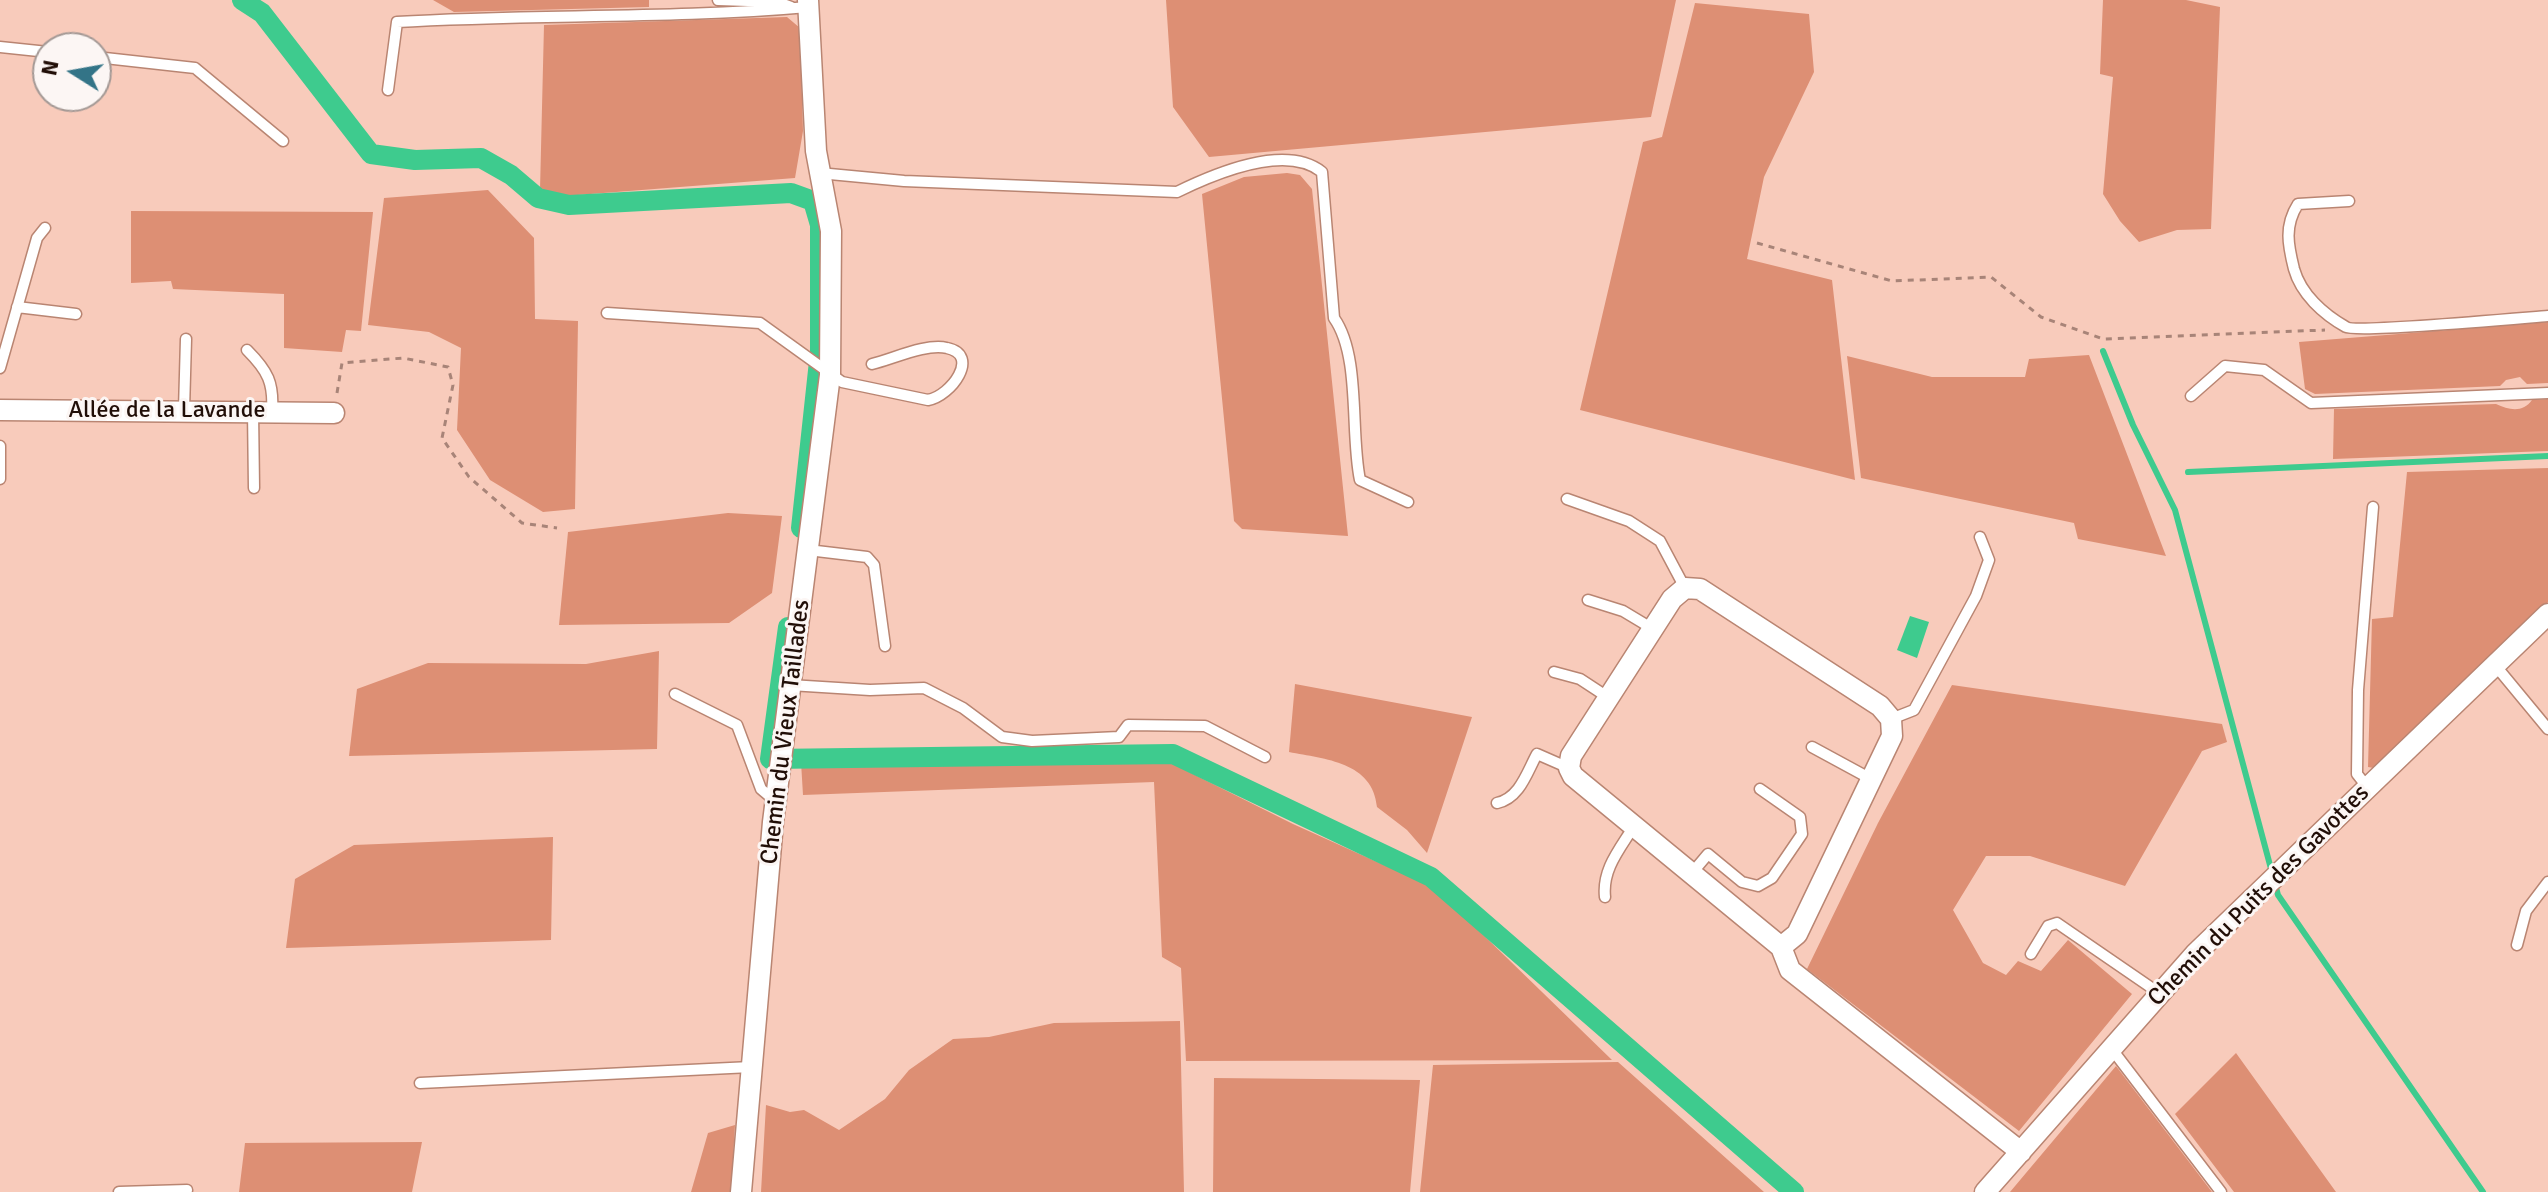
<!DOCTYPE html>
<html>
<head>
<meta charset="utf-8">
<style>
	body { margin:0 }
	#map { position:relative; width:2548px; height:1192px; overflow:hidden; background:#f8cbbb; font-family:Signika,sans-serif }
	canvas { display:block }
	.north { position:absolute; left:32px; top:32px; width:80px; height:80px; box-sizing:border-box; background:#fcf6f4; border:2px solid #a49995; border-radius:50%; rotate:281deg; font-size:22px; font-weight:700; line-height:32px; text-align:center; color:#210e07 }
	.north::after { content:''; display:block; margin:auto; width:28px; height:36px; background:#337487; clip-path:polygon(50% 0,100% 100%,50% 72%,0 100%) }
</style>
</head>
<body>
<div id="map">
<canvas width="2548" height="1192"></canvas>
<div class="north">N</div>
</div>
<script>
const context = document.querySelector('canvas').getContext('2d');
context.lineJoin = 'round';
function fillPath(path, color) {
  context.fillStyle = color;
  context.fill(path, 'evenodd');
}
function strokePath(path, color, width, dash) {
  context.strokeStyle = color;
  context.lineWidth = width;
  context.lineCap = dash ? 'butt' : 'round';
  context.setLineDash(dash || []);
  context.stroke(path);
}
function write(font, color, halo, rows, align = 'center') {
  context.font = font + ' Signika,sans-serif';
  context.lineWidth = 6;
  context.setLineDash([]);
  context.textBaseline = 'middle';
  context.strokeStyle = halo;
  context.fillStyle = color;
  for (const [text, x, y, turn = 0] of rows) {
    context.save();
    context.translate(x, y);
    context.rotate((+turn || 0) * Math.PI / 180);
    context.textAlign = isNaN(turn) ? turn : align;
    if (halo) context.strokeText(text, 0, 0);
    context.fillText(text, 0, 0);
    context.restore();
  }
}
fillPath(new Path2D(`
	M433,0H649V7L454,12Z
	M1166,0H1676L1651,117L1209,157L1173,107Z
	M2103,0H2186L2220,7L2211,229L2177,230L2139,242L2120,221L2103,194L2113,77L2100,74Z
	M1695,3L1809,14L1814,72L1764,177L1747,259L1832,280L1855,480L1580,410L1643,142L1662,137Z
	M787,17L800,28L803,131L795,178L565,196L540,190L544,25Z
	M1287,173L1300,175L1312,189L1348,536L1242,529L1234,521L1202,194L1244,177Z
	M488,190L534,238L535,319L578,321L575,509L543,512L490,480L457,430L461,348L429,332L368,325L384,198Z
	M131,211L373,212L361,331L346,330L342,352L284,348V294L173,289L171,281L131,283Z
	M2548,322V383L2527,384L2520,377L2506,380L2500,386L2315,394L2305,389L2299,342Z
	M2089,355L2166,556L2078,539L2074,523L1861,478L1847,356L1932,377H2025L2029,359Z
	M2548,399V451L2333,459L2334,409L2496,404C2509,410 2523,413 2532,400Z
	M2548,468V602L2379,769L2368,767L2372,619L2393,617L2407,472Z
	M728,513L782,516L772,593L729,623L559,625L568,532Z
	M659,651L657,749L349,756L357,689L428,663L586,664Z
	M1295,684L1472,717L1427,853L1407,830L1377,807C1373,762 1325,759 1289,752Z
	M1952,685L2222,724L2227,742L2202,751L2125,886L2030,856H1986L1953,910L1983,963L2006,975L2018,961L2041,971L2068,940L2132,994L2019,1131L1807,969L1878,823Z
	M1167,761L1293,824L1435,888L1612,1060L1186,1061L1181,968L1162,957L1154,782L803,795L801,762Z
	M553,837L551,940L286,948L295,879L354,845Z
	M1180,1021L1184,1192H761L766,1105L790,1112L804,1110L839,1130L885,1099L909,1070L953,1039L989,1037L1054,1023Z
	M2236,1053L2336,1192H2234L2175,1114Z
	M1618,1062L1764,1192H1420L1433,1065Z
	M2116,1066L2212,1192H2010Z
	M1214,1078L1420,1080L1410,1192H1213Z
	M735,1125L731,1192H691L708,1133Z
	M422,1142L412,1192H239L245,1143Z`), '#dd8f74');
fillPath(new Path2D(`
	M1910,616L1929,622L1917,658L1897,650Z`), '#3ecb8e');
strokePath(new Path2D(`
	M2103,351L2133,425L2175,510L2278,895L2483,1192
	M2188,472L2548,456`), '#3ecb8e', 6);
strokePath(new Path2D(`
	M242,0L262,13L371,154L415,160L481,158L511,175L538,198L569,205L791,193L813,201L820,225V352L801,528
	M788,627L770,759L1173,754L1431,877L1794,1192`), '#3ecb8e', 20);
const lane = new Path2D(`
	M718,0L778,2L791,7
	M0,47L48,52
	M96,57L195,68L283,141
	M388,90L397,22C534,14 672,19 808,7
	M819,173L904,181L1177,192C1214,174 1285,143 1322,172L1334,318C1361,356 1350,433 1360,480L1408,502
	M2349,201L2298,204C2284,226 2288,245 2294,269C2301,294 2323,314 2346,327C2356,333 2522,318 2548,316
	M17,307L76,314
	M607,313L760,323L842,382L928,400C951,396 981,355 947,348C926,343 893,359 872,364
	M247,350C268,371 274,383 272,412
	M0,368L37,238L45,228
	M2191,396L2225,366L2264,370L2311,403L2548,393
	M184,410L186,339
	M253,411L254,488
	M0,446V479
	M1567,499L1629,521L1660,541L1685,588
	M808,550L867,557L874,565L885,646
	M1588,600L1623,611L1653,629
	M2495,665L2548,729
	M1554,672L1580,679L1609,698
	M790,685L870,690L924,688L963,708L1002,737L1032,741L1119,737L1128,725L1205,726L1265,757
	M675,694L737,725L761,789L774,800
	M1891,719L1914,710L1976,596L1989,560L1980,537
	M1812,747L1871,779
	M2368,788L2357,774L2358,690L2373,507
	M1497,803C1520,798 1527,772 1537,754L1569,768
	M1692,873L1708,854L1742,882L1758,886L1772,878L1802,834L1800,817L1760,789
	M1605,897C1602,869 1620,849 1634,826
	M2517,945L2526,911L2548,882
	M2031,954L2048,926L2057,923L2159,993
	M2111,1048L2221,1192
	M420,1083L751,1067
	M119,1192L187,1190`);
const street = new Path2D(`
	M0,410L334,413
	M1781,947L1797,934L1892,736L1891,719L1880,706L1700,589L1685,588L1672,599L1571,756L1569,768L1573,776L1781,947L1790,970L2021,1152
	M741,1192L773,822L830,375L831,231L816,151L808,0
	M1985,1192L2195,954L2548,614`);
strokePath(lane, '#b98572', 13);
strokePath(street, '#b98572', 23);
strokePath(new Path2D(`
	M1757,243L1892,281L1991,277L2041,317L2103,339L2325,330
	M337,393L342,363L403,358L448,367L453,385L442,438L469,477L522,523L557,528`), '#a88478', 3, [6, 6]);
strokePath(lane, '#fff', 10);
strokePath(street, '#fff', 20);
write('24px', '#210e07', '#fcf6f4', [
	["Allée de la Lavande",167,411],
	["Chemin du Vieux Taillades",786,732,-83],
	["Chemin du Puits des Gavottes",2259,896,-45]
]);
</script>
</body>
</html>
